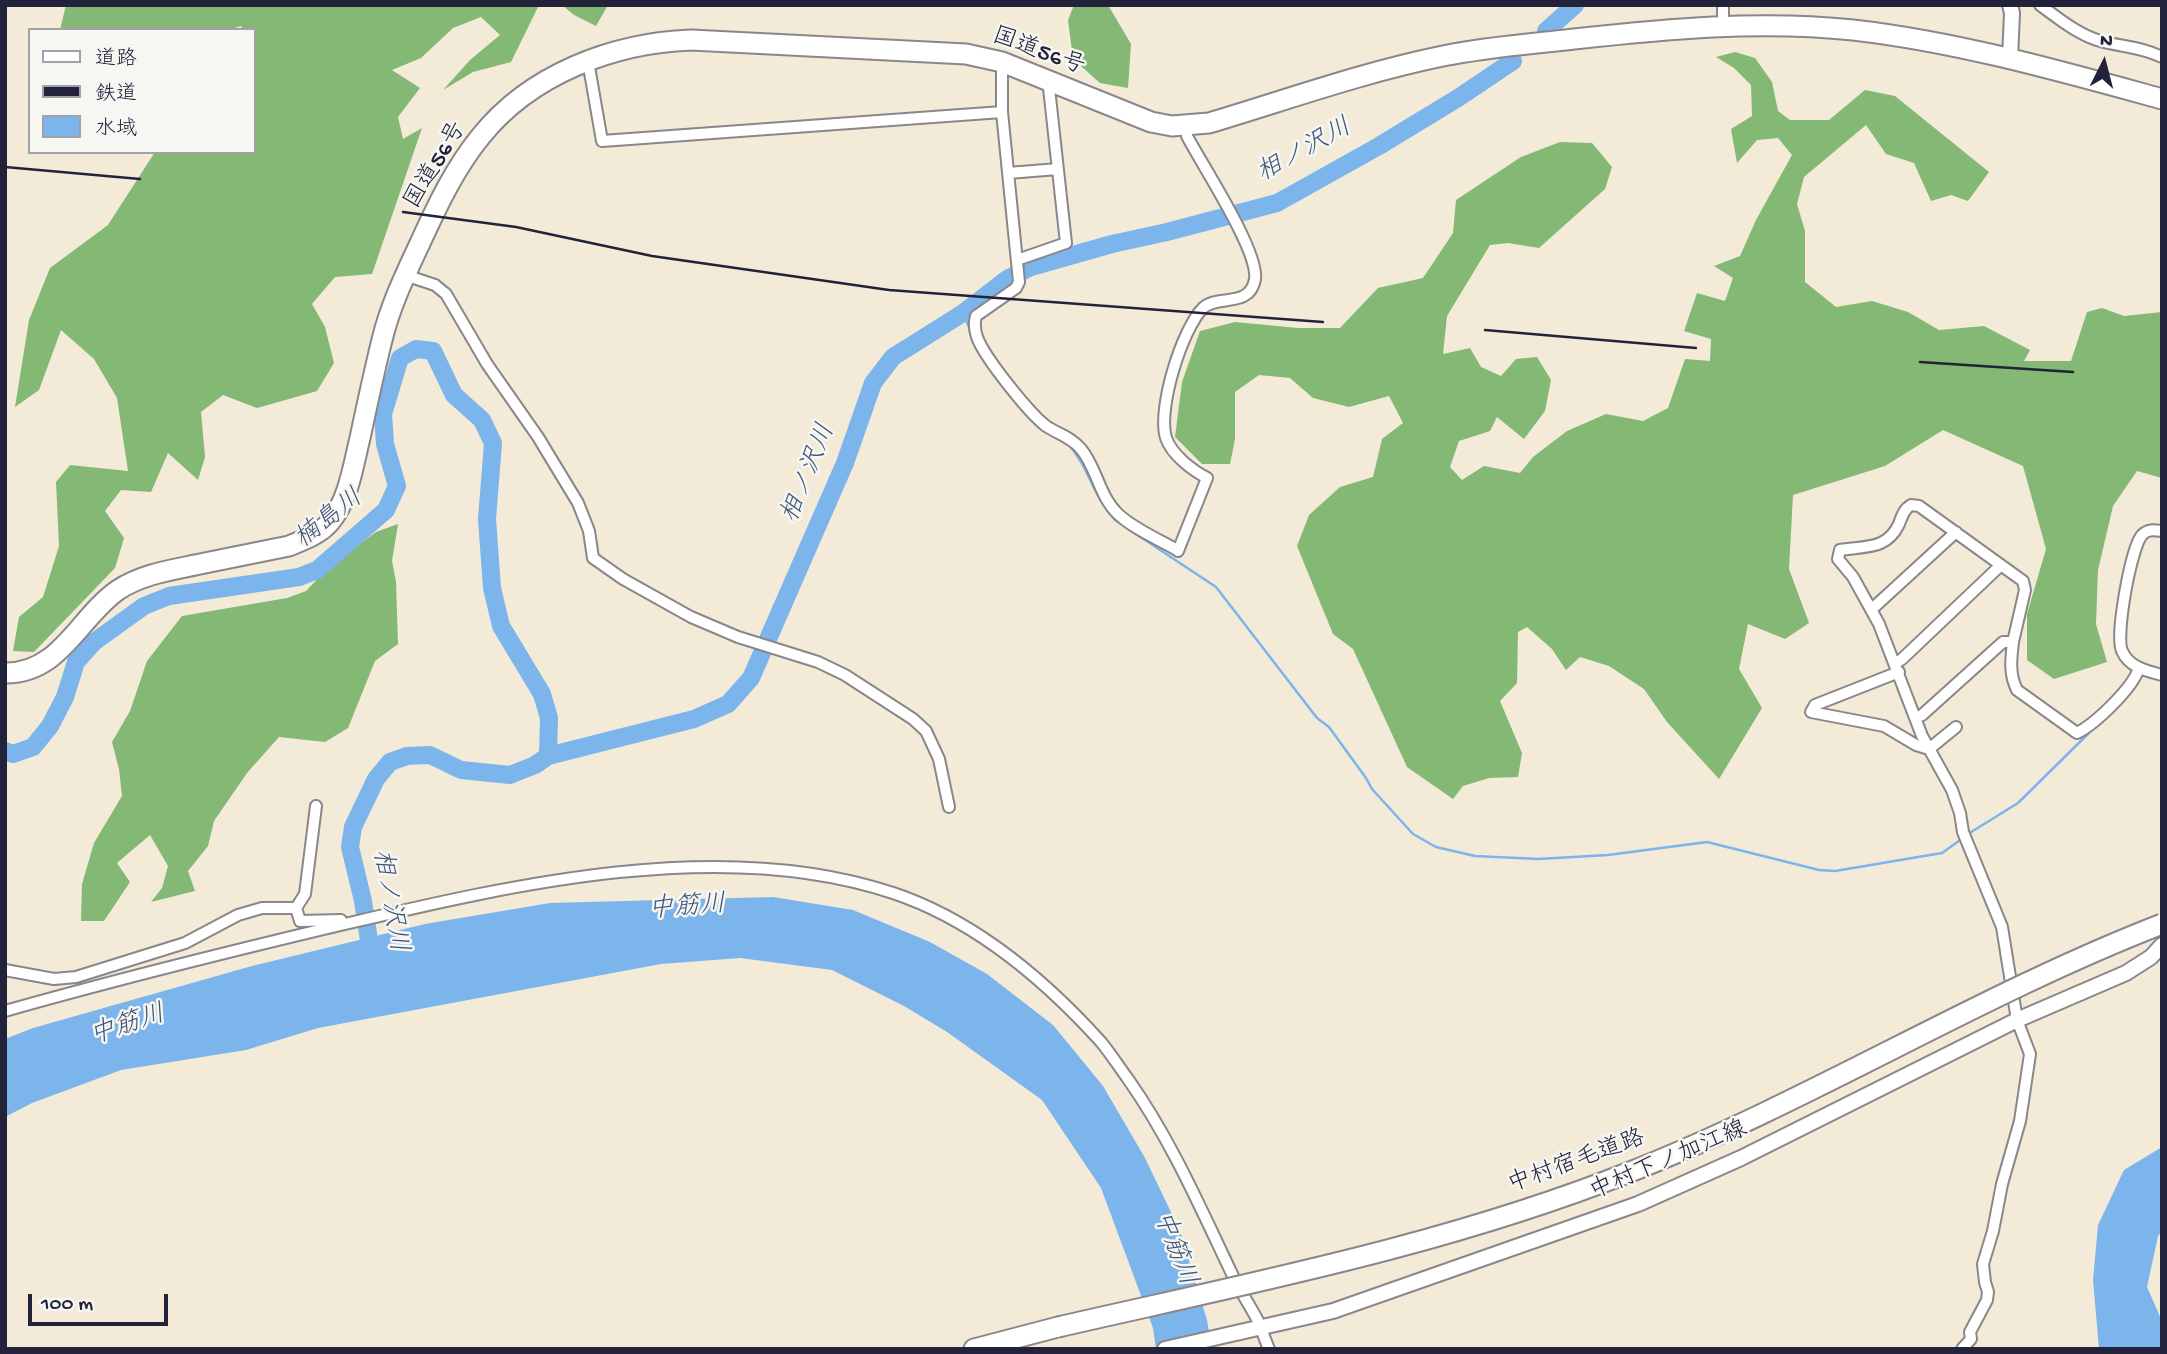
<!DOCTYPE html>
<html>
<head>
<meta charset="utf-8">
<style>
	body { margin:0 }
	#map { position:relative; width:2167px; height:1354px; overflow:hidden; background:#f3ead8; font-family:"Gochi Hand","Klee One",sans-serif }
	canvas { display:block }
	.frame { position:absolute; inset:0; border:7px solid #22223b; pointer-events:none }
	.legend { position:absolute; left:28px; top:28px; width:228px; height:126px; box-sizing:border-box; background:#f6f6f2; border:2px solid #a1a1a9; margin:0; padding:9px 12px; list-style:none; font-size:21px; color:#22223b }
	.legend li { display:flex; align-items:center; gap:14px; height:35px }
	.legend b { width:35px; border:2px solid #a1a1a9 }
	.north { position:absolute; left:2069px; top:28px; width:70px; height:70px; -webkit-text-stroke:5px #f6f6f2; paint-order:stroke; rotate:6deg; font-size:19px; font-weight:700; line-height:28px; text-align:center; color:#22223b }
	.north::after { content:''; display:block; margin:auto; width:24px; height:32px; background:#22223b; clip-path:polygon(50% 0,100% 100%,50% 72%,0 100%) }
	.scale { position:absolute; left:28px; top:1294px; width:140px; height:32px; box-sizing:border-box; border:4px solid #22223b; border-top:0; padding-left:9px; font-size:21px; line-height:24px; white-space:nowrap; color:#22223b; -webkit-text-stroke:5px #f6f6f2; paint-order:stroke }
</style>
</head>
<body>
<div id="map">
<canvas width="2167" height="1354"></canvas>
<div class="frame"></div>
<ul class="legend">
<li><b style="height:9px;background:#fff"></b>道路</li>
<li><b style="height:9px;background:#22223b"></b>鉄道</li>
<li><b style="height:19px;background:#7bb5ec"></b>水域</li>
</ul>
<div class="north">N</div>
<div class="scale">100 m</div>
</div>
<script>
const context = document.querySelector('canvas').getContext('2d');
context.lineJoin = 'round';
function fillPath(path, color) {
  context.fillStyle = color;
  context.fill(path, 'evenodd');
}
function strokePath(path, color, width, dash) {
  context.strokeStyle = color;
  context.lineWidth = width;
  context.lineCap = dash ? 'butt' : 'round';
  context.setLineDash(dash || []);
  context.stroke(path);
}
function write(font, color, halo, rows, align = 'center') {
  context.font = font + ' "Gochi Hand","Klee One",sans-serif';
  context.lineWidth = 5;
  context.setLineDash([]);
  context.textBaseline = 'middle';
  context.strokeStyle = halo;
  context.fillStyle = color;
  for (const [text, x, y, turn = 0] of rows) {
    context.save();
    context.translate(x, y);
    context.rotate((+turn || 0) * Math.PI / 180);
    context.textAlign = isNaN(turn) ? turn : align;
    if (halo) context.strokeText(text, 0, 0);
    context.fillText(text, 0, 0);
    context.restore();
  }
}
fillPath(new Path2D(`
	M66,5H550L538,7L511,62L473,72L443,90L470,60L500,35L481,17L453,28L421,58L392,70L420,88L398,117L403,139L422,128L372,274L335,277L312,304L325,327L334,363L317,391L257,408L223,395L201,412L205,457L198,480L168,453L151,492L121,490L105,511L124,538L115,568L34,652L13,651L19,617L43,597L59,546L56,482L70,465L128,471L117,398L94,359L61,330L39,390L15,407L29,320L50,268L108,225L155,152H254V30H241L242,26L227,30H60Z
	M562,5H608L596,26L574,15Z
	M1074,5H1108L1131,44L1128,88L1100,83L1073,59L1068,20Z
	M1735,52L1755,58L1772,82L1778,111L1790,120H1829L1865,90L1895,96L1989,172L1968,201L1951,195L1931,201L1914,163L1886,154L1866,125L1804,177L1797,204L1805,231V282L1836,307L1872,301L1908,312L1939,330L1984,326L2030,350L2024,361H2071L2087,312L2102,308L2124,316L2162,312V478L2137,471L2113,506L2098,570L2096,624L2107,662L2054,679L2027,660V614L2046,549L2023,466L1943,430L1885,466L1793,495L1789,569L1809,623L1785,639L1748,624L1739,669L1762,708L1719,779L1667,722L1644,689L1609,666L1580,657L1566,670L1552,649L1527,627L1518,632L1517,683L1500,701L1522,753L1518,777L1489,778L1463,786L1453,799L1407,767L1353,649L1333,634L1297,546L1309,515L1340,487L1373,477L1382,439L1403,423L1389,396L1349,407L1313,398L1290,378L1259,375L1235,392V439L1230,464H1202L1175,437L1182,382L1200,331L1235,322L1298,328H1340L1378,288L1423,278L1453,233L1456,200L1521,157L1560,142L1592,143L1612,167L1605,189L1539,248L1508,243L1490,245L1447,316L1443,354L1470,348L1481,367L1501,376L1516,359L1537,357L1551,380L1545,411L1524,439L1497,417L1490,431L1459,441L1450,467L1462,480L1484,466L1520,473L1533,457L1567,431L1606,414L1643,421L1668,408L1685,359L1710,361L1711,339L1684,331L1697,293L1725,301L1733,278L1714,266L1740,256L1756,220L1792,155L1778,138L1757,140L1737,163L1731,129L1752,116L1751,85L1734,68L1716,57Z
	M398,524L392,561L396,582L398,644L375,661L348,728L325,742L279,737L247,773L214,821L208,846L188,871L195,891L151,902L162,888L168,866L150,835L117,863L130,882L104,921H81L82,884L94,843L122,796L119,769L112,742L130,711L147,661L182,616L287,598L306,591L330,566L376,532Z`), '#83b875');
fillPath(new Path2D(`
	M773,897L853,910L930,942L987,974L1053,1025L1103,1086L1145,1158L1180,1231L1207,1320L1212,1349H1156L1153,1328L1101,1188L1042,1100L947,1032L904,1006L832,970L740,958L661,964L318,1028L246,1050L121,1070L32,1103L5,1117V1039L33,1028L252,966L425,924L550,903Z
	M2162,1147V1231L2158,1236L2147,1287L2162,1321V1349H2099L2093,1280L2098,1225L2124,1170Z`), '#7bb5ec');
strokePath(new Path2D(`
	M963,313L971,332
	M1067,443C1089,466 1092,495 1115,520L1216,587L1317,718L1329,727L1366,778L1372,789L1413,834L1436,847L1475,856L1538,859L1608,855L1707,842L1819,870L1835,871L1942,853L1963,838
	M1968,834L2018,803L2096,726`), '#7bb5ec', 2.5);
strokePath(new Path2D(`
	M1546,31L1575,5
	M5,751L13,754L33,747L50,726L65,697L76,662L94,642L144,606L169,596L299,577L317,570L386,510L397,486L385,444L383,414L400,358L416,349L433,351L454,395L482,420L493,443L487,519L492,588L501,626L542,694L549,718L548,756
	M372,960L363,901L350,847L353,827L376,779L390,762L407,756L430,755L461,770L510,775L535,765L548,756L694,719L728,704L751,678L845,463L873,383L893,357L963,313L1007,279L1031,267L1112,244L1167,232L1277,203L1379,146L1458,98L1513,61`), '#7bb5ec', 18);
const street = new Path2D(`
	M2040,5C2058,18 2076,33 2097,40C2120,47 2140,46 2162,57
	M1723,25V5
	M588,61L602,141L1002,112
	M1002,62V112L1019,282L1016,288L976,316C974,323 975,331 977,337C984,357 1029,413 1046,426C1058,434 1071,437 1081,449C1097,468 1099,496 1118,514C1134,529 1158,539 1177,550
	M1008,173L1058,169
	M1017,260L1066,243L1049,88L1052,82
	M405,275L435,285L446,294L487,364L538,437L578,503L589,531L593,558L623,579L691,617L738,637L818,662L845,675L913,719L926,731L939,759L949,807
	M2162,531C2154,530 2148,529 2142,535C2131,548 2115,635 2122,651C2129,667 2146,671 2162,675
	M1178,551L1207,478C1192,470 1172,455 1166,438C1157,409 1182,329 1203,308C1217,294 1250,309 1255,279C1259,251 1202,165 1187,136L1186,126
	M1872,609L1956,532
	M1896,663L1902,659L2001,565
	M1899,672L1815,705L1811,712L1884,726L1916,745L1929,749L1956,727
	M1916,718L1922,715L2003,642H2013C2011,659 2009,674 2017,690L2077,733C2095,724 2133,688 2139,668
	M316,806L305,894L296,908L300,921L341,920
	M5,970L54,979L76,977L185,943L238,915L262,908H296
	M5,1011C118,979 231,951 345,924C515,884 723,836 893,893C974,920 1045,980 1101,1042C1111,1054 1119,1067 1128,1079C1171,1140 1200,1207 1232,1274C1239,1290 1250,1305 1258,1321C1262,1330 1265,1340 1269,1349
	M1962,1349L1971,1339L1970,1332L1987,1300L1988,1292L1985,1282L1983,1264L1993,1231L2002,1184L2020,1121L2030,1054L2017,1020L2002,927L1963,832L1960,813L1952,790L1922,736L1879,624L1853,577L1838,559L1840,550C1865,546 1887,550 1899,524C1902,516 1904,509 1911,505L1919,506L2023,581L2025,590L2013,642`);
const secondary = new Path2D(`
	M2010,59L2012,13L2010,5
	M1165,1349L1333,1311L1638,1204L1741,1158L2017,1020L2126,973L2151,957L2162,945`);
const highway = new Path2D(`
	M5,673C60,674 79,617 118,590C142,574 172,570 200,564C230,558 260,552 289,546C304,540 320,534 330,522C349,499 353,466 360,438C367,405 374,372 382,340C390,306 406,273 421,241C438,204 455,168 481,136C531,74 613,43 691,40L966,54L1002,62L1151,122L1172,126L1209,123C1286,100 1364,72 1443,56C1486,47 1530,44 1574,39C1667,29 1759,20 1853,30C1958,42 2060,71 2162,99
	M974,1349L1058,1327`);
strokePath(street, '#8a868a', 14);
strokePath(secondary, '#8a868a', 18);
strokePath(highway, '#8a868a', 23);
strokePath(street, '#fff', 10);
strokePath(secondary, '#fff', 14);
strokePath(highway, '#fff', 19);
strokePath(new Path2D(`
	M5,167L140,179
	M403,212L516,227L652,256L889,290L1323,322
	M1485,330L1696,348
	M1920,362L2073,372`), '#22223b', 2.5);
const highwayBridge = new Path2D(`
	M1058,1327C1250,1283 1446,1245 1630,1172C1812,1100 1979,995 2162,924`);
strokePath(highwayBridge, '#8a868a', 23, []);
strokePath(highwayBridge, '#fff', 19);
write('24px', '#22223b', '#f6f6f2', [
	["国道56号",1038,53,20],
	["国道56号",437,166,-59],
	["中村下ノ加江線",1669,1162,-23],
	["中村宿毛道路",1577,1163,-20]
]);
write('italic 26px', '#415579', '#f6f6f2', [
	["相ノ沢川",1305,152,-29],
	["相ノ沢川",810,474,-68],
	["楠島川",330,520,-38],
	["相ノ沢川",388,901,80],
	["中筋川",687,909,-4],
	["中筋川",128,1027,-18],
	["中筋川",1173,1249,69]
]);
</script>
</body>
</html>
